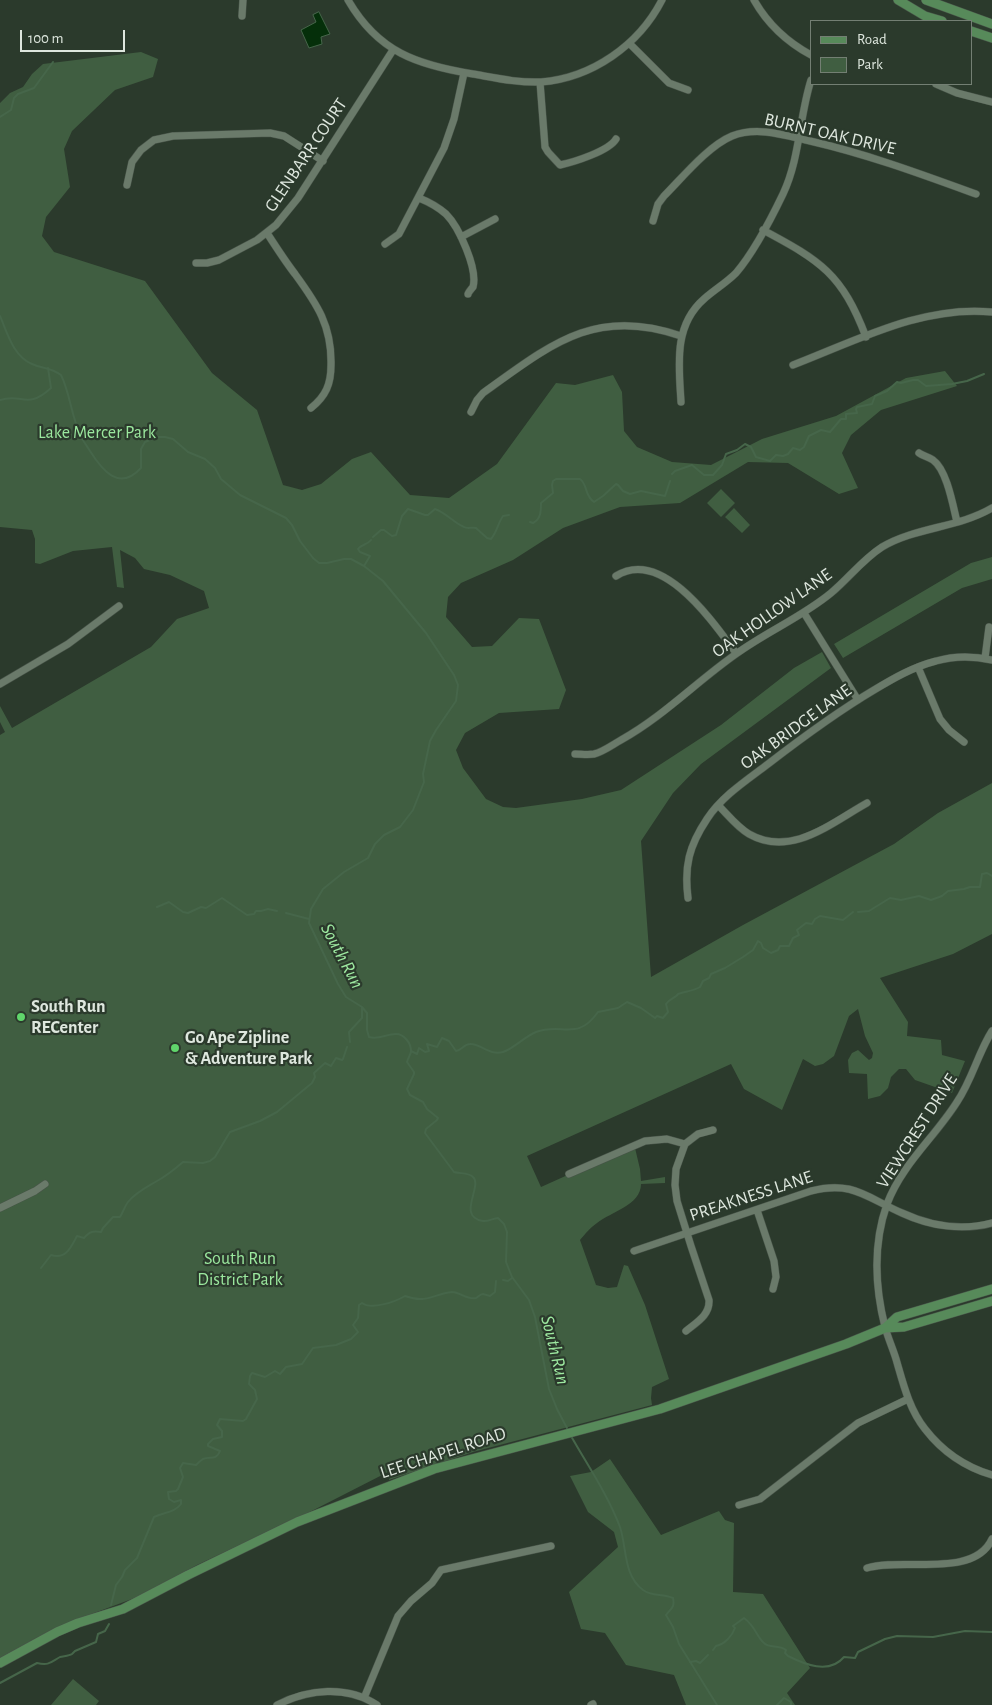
<!DOCTYPE html>
<html>
<head>
<meta charset="utf-8">
<style>
	body { margin:0 }
	#map { position:relative; width:992px; height:1705px; overflow:hidden; background:#2b3a2c; font-family:"Alegreya Sans",sans-serif }
	canvas { display:block }
	.legend { position:absolute; left:810px; top:20px; width:162px; height:65px; box-sizing:border-box; background:#2b3a2c; border:1px solid #737f73; margin:0; padding:6px 9px; list-style:none; font-size:15px; color:#dee7de }
	.legend li { display:flex; align-items:center; gap:10px; height:25px }
	.legend b { width:25px; border:1px solid #737f73 }
	.scale { position:absolute; left:20px; top:30px; width:105px; height:22px; box-sizing:border-box; border:2px solid #dee7de; border-top:0; padding-left:6px; font-size:15px; line-height:18px; white-space:nowrap; color:#dee7de; -webkit-text-stroke:4px #2b3a2c; paint-order:stroke }
</style>
</head>
<body>
<div id="map">
<canvas width="992" height="1705"></canvas>
<ul class="legend">
<li><b style="height:6px;background:#578a5a"></b>Road</li>
<li><b style="height:14px;background:#405e41"></b>Park</li>
</ul>
<div class="scale">100 m</div>
</div>
<script>
const context = document.querySelector('canvas').getContext('2d');
context.lineJoin = 'round';
function fillPath(path, color) {
  context.fillStyle = color;
  context.fill(path, 'evenodd');
}
function strokePath(path, color, width, dash) {
  context.strokeStyle = color;
  context.lineWidth = width;
  context.lineCap = dash ? 'butt' : 'round';
  context.setLineDash(dash || []);
  context.stroke(path);
}
function write(font, color, halo, rows, align = 'center') {
  context.font = font + ' "Alegreya Sans",sans-serif';
  context.lineWidth = 4.5;
  context.setLineDash([]);
  context.textBaseline = 'middle';
  context.strokeStyle = halo;
  context.fillStyle = color;
  for (const [text, x, y, turn = 0] of rows) {
    context.save();
    context.translate(x, y);
    context.rotate((+turn || 0) * Math.PI / 180);
    context.textAlign = isNaN(turn) ? turn : align;
    if (halo) context.strokeText(text, 0, 0);
    context.fillText(text, 0, 0);
    context.restore();
  }
}
fillPath(new Path2D(`
	M141,52L158,59L153,77L115,90L72,131L64,149L70,187L46,217L42,236L54,252L145,281L212,373L257,410L283,485L302,490L321,484L352,459L371,452L410,495L449,498L497,464L556,383L575,385L613,375L622,392L624,431L637,447L672,462L711,465L762,439L836,416L906,378L945,371L957,386L881,410L851,435L842,453L858,488L839,494L788,463L748,462L680,503L620,507L563,528L513,560L461,583L448,597L446,617L472,647L492,646L519,618L539,619L566,690L559,709L499,713L465,733L456,750L463,768L486,799L503,807L516,808L582,799L621,790L721,725L794,668L822,652L831,668L701,764L673,793L641,841L651,977L743,925L894,844L938,813L992,783V934L953,954L880,978L908,1022L907,1036L941,1040L942,1055L965,1061L952,1093L915,1080L906,1069H899L891,1077L888,1088L880,1096L868,1099L867,1074L849,1073L848,1060L852,1053L858,1050L869,1060L872,1058L873,1053L865,1036L858,1009L849,1016L834,1056L823,1064L815,1066L803,1059L782,1110L744,1089L731,1064L527,1156L541,1187L641,1142C653,1139 664,1138 676,1141L675,1143C660,1140 649,1141 635,1148L640,1169L641,1181L665,1177V1183L641,1184C641,1205 611,1212 597,1223C591,1227 585,1234 580,1240L596,1285L608,1288L617,1287L624,1265L628,1266L645,1305L669,1379L652,1387L651,1398L652,1405L473,1452L389,1480L388,1472L300,1517L197,1565L140,1596L62,1625L0,1658V735L5,732L0,722V706L12,728L151,647L177,619L209,608L204,591L170,575L144,569L135,558L120,550L124,588L117,587L112,547L73,551L40,564L35,563V539L32,530L0,527V103L10,93L23,87L32,74L43,64Z
	M721,489L735,503L721,517L707,503Z
	M734,508L750,525L742,533L725,517Z
	M992,557V579L962,588L843,658L834,644L971,563Z
	M610,1459L661,1535L719,1511L725,1520L734,1523L733,1592L763,1594L810,1668L787,1693L795,1705H686L674,1675L626,1665L605,1633L581,1629L569,1592L618,1547L614,1532L588,1512L570,1476L591,1472Z
	M73,1679L99,1701L96,1705H51Z`), '#405e41');
const water = new Path2D(`
	M319,12L330,34L321,37L322,44L309,48L301,30L316,22L313,15Z`);
fillPath(water, '#052f0a');
strokePath(water, '#46664a', 1);
strokePath(new Path2D(`
	M0,117L11,110L14,98L18,94L34,88L53,62
	M0,316C7,332 13,356 32,364C43,369 50,367 61,375C70,393 71,415 80,434C82,440 87,446 90,451C102,470 119,492 141,468V449L145,442L157,437H165L173,439L188,452L205,459L215,468L221,479L240,495L286,518L292,525L300,541L313,558L319,563H327L344,559H351L364,566L383,581L426,633L454,675L458,685L456,701L436,730L430,741L423,774L424,782L413,810L400,827L384,835L375,844L368,858L344,872L323,889L311,909L309,923L338,984L346,997L362,1007L367,1013V1030L369,1037C379,1040 386,1034 396,1034C404,1034 411,1043 411,1051C411,1054 408,1058 407,1062L414,1072V1074L407,1089L410,1095L423,1102L427,1109L438,1118L437,1120L426,1129L425,1133L454,1172C460,1174 468,1172 473,1177C483,1186 456,1217 483,1221C488,1222 493,1218 498,1218L504,1224L507,1232L506,1262L512,1277L529,1300L535,1317L549,1389L557,1409L568,1430
	M0,400C23,393 27,410 51,388L48,368
	M672,474L675,471L692,465L704,475H713L722,465L726,454L737,450L745,444L751,447L756,457L770,461L776,455L783,456L788,454L793,448L800,450L804,447L809,436L821,430L830,432L841,419H846V414L857,413L856,409L857,407L872,404L875,396L887,391L897,382L901,383L913,380H918L926,386L952,384L967,381L984,374
	M530,522L533,523C541,519 541,511 541,503L553,493L552,485L553,481L556,479H580C588,485 584,495 594,502L603,496L616,484L618,485L623,491L630,494L641,491L665,496L670,481
	M373,537L381,530H384L392,536L396,535L402,516L408,509L425,515H428L435,509C445,512 454,523 464,527C467,529 472,527 476,528L487,538L491,539C497,532 498,523 503,516L509,515
	M364,566L370,556L360,552L358,549C362,544 367,545 371,540
	M157,907L169,902L183,912L188,913L201,907L206,908L222,898L247,915L254,914L256,911H261L268,909L277,911
	M858,912L869,911L890,898L901,900L919,896L931,900L942,896L948,891L964,889L970,887H980L982,874L987,873L992,876
	M286,913L309,919
	M350,1042L349,1032L362,1018V1007
	M411,1051L417,1054L419,1048L425,1052L429,1051L427,1044L437,1047L442,1038L449,1041L456,1051C462,1050 464,1044 470,1044C480,1043 489,1056 503,1052C513,1049 524,1037 536,1032C562,1022 577,1042 598,1012L618,1008L627,1002L641,1008L655,1018L657,1016L663,1018L668,1012L666,1004C669,999 676,998 678,994C687,991 693,991 700,987L703,981L709,978L711,974L725,968L743,957L753,950L758,941L761,943L763,948L771,953L778,950L780,946H789L793,938L799,935L797,930L806,923L812,924L815,919L820,916L843,920L853,912
	M41,1268L51,1255C66,1260 71,1247 77,1236L84,1238C90,1231 93,1231 101,1232L103,1228L113,1217H120C123,1212 125,1206 128,1202C135,1193 147,1187 157,1181C166,1176 175,1169 183,1162L203,1163L210,1161L215,1157L230,1132L260,1121L277,1112L312,1083L315,1077L314,1073L325,1063L331,1066L336,1058L342,1060L343,1059L347,1047
	M503,1280L508,1281L512,1278
	M571,1436C588,1466 608,1495 620,1527C627,1548 623,1575 643,1590C652,1597 663,1593 673,1598C675,1608 671,1608 666,1615L673,1627L679,1644L717,1705
	M111,1605L116,1585L122,1577L125,1570L137,1558L154,1517C164,1512 174,1513 181,1504V1500L174,1502L169,1499L168,1492L176,1491L178,1489L183,1477L180,1468L183,1463L196,1465C198,1463 200,1461 203,1459C210,1456 216,1461 220,1451L208,1446V1444L213,1439L222,1437V1431L217,1425L220,1419L243,1421L246,1419L257,1399L255,1390L249,1384L250,1376L252,1373L265,1377L275,1371L280,1374L286,1367L302,1364L313,1348L336,1345L351,1339L358,1332L353,1325L358,1318L359,1305L362,1303C371,1310 395,1302 405,1296C427,1304 433,1294 452,1292C460,1292 467,1300 476,1298C478,1297 480,1294 483,1294L490,1296L495,1292L496,1281
	M713,1650L716,1646C725,1644 732,1636 735,1628L733,1626L744,1618C756,1627 756,1636 764,1643C770,1649 778,1644 786,1650L785,1653L788,1656C804,1664 829,1675 844,1657L855,1658L858,1652L885,1639L897,1636L933,1637L965,1631L992,1632
	M690,1662L696,1661L700,1663L708,1655
	M0,1683L37,1663C49,1666 51,1662 60,1657C64,1656 69,1656 72,1654L75,1651L96,1642L98,1634L105,1631L109,1624
	M777,1705L784,1698L791,1702V1705`), '#46664a', 2);
const minor = new Path2D(`
	M348,0C378,52 417,65 473,74C496,78 518,83 541,82C592,78 639,45 662,0
	M754,0C767,23 787,42 811,55
	M242,16L243,0
	M630,44L669,83L688,90
	M540,82L545,147L548,152L560,165C574,162 609,151 616,139
	M936,84L957,93L992,102
	M127,185L132,162L141,150L154,140L173,136L270,133L284,136L323,161
	M419,198C429,202 438,207 446,214C459,227 478,269 473,287C472,288 468,293 468,294
	M653,221L658,204L664,196C682,178 708,146 732,136C757,126 784,135 810,141C867,154 921,174 976,194
	M763,230C821,261 842,274 866,337
	M267,233C276,247 285,261 295,274C317,304 332,326 331,365C331,384 326,396 311,408
	M461,237L495,219
	M385,244L399,234L444,148L454,119L464,73
	M196,263H207L219,260L257,240L276,225L298,198L393,50
	M793,365C856,341 922,305 992,312
	M681,402C679,366 673,326 704,299C714,290 726,283 736,273C754,252 771,219 783,194C800,158 799,118 811,80
	M471,412L477,400L483,393C550,345 595,306 681,336
	M919,453C923,456 929,457 933,460C947,470 953,506 957,522
	M616,576C662,547 713,622 736,653
	M804,613L858,700
	M985,658L989,627
	M918,667L940,719L949,730L964,742
	M0,684L68,644L119,606
	M575,754C581,754 588,755 594,754C603,752 612,745 621,740C664,716 696,682 736,654C766,632 802,617 831,593C849,578 862,560 882,547C916,527 958,528 992,508
	M718,805C728,815 737,827 749,834C791,858 831,823 867,803
	M688,898C684,866 689,846 707,819C722,796 747,780 768,764C803,737 837,712 874,690C894,678 913,667 936,661C953,656 974,656 992,660
	M992,1031C978,1053 972,1080 957,1102C935,1137 902,1164 887,1204C873,1244 875,1287 885,1327C888,1338 893,1349 896,1359C903,1383 909,1409 925,1429C942,1451 965,1467 992,1475
	M569,1174L645,1141L667,1139L685,1144
	M0,1208L35,1191L45,1184
	M757,1210L774,1261L776,1277L773,1289
	M634,1251L811,1191C853,1180 867,1198 902,1213C930,1226 962,1231 992,1223
	M686,1331C697,1322 710,1315 709,1300L691,1246L677,1201L675,1185L676,1169L685,1144L698,1134L713,1130
	M739,1505L760,1499L858,1423L908,1399
	M867,1568C902,1557 974,1579 992,1539
	M364,1698L398,1616L411,1601L432,1583L441,1570L551,1546
	M277,1705C308,1689 347,1685 377,1705
	M591,1705L593,1704`);
const major = new Path2D(`
	M898,0L925,16L942,21
	M926,0L992,24
	M971,31L992,38
	M885,1328L897,1317L992,1289
	M0,1663L57,1632L78,1623L123,1609L188,1575L297,1522L434,1469L660,1409L846,1344L885,1328L904,1327L992,1301`);
strokePath(minor, '#485449', 8);
strokePath(major, '#485449', 10);
strokePath(minor, '#6a7a6a', 7);
strokePath(major, '#578a5a', 9);
for (const [x, y, r, color] of [
	[21,1017,5,"#60d56b"],
	[175,1048,5,"#60d56b"]
]) {
  const dot = new Path2D();
  dot.arc(x, y, r, 0, 2 * Math.PI);
  context.fillStyle = color;
  context.fill(dot);
  strokePath(dot, '#2b3a2c', 2);
}
write('18px', '#dee7de', '#2b3a2c', [
	["BURNT OAK DRIVE",830,134,13],
	["GLENBARR COURT",306,155,-56],
	["OAK HOLLOW LANE",772,613,-35],
	["OAK BRIDGE LANE",796,727,-36],
	["VIEWCREST DRIVE",917,1131,-57],
	["PREAKNESS LANE",751,1196,-18],
	["LEE CHAPEL ROAD",443,1453,-18]
]);
write('18px', '#9be89e', '#2b3a2c', [
	["Lake Mercer Park",97,433],
	["South Run",240,1259],
	["District Park",240,1280]
]);
write('bold 18px', '#dee7de', '#2b3a2c', [
	["South Run",31,1007],
	["RECenter",31,1028],
	["Go Ape Zipline",185,1038],
	["& Adventure Park",185,1059]
], 'left');
write('italic 19px', '#9eeaa1', '#2b3a2c', [
	["South Run",342,956,62],
	["South Run",555,1350,76]
]);
</script>
</body>
</html>
